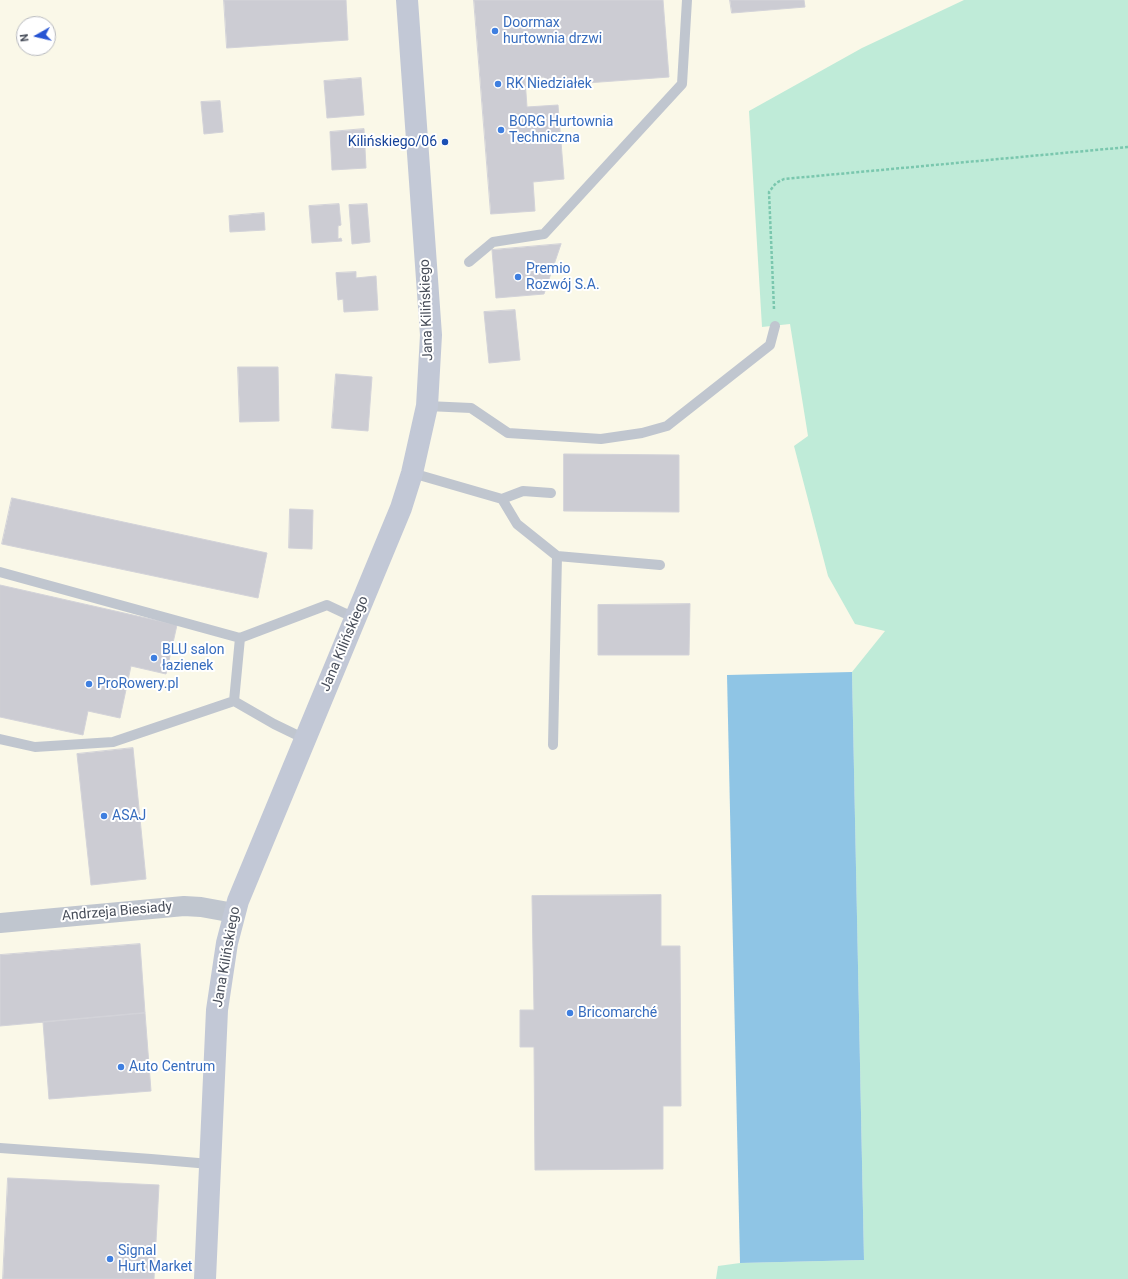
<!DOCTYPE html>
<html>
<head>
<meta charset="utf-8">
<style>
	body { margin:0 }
	#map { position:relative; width:1128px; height:1279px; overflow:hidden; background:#f1efee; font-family:Roboto,sans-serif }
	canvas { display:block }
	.north { position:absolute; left:16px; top:16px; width:40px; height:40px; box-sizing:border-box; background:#fff; border:1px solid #b6b8bd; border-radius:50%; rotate:262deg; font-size:11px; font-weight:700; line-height:16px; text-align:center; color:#484e5a }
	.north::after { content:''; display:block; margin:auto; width:14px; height:18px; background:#2654d3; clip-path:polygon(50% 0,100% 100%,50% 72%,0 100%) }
</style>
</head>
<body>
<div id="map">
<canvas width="1128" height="1279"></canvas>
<div class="north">N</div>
</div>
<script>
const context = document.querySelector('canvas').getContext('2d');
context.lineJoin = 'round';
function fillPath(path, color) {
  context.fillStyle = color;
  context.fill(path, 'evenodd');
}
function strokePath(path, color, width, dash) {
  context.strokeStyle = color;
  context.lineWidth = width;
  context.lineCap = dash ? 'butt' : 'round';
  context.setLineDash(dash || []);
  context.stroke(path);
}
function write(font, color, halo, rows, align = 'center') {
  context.font = font + ' Roboto,sans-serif';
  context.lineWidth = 4;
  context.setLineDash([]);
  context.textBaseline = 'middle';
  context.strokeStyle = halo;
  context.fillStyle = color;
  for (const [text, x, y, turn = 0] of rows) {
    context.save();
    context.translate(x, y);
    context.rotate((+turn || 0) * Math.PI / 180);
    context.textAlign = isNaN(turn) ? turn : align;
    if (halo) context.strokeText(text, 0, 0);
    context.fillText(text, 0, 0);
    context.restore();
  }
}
fillPath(new Path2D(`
	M0,0H1128V1279H0ZM24,24H48V48H24Z`), '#faf8e8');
fillPath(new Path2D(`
	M964,0H1128V1279H716L718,1266L740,1263L864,1260L852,672L885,631L855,624L828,576L794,446L808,436L790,324L762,327L749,111L862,48Z`), '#bfebd8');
fillPath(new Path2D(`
	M852,672L864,1260L740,1263L727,675Z`), '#8fc5e5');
const building = new Path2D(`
	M224,0H346L348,40L227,48Z
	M474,0H663L669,77L545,86L544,77L525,79L527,107L558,105L564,179L533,182L535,211L491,214Z
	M730,0H804L805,7L732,13Z
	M361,78L364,115L327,118L324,81Z
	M220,101L223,132L204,134L201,102Z
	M364,129L366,168L332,170L330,132Z
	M339,204L341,225L338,226V239L341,238L342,241L312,243L309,206Z
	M367,204L370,242L352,244L349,205Z
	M264,213L265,230L230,232L229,216Z
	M561,244L544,294L496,298L492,250Z
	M356,272V278L376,276L378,310L344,312L343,299L338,300L336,273Z
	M515,310L520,360L489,363L484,312Z
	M238,367H278L279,421L240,422Z
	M336,374L372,377L368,431L332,428Z
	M564,454L679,455V512L564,511Z
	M12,498L267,553L258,598L2,544Z
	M290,509L313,510L312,549L289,548Z
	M0,585L177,625L166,674L131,666L120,718L88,711L83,735L0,717Z
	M690,604L689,655H598V605Z
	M133,748L146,879L91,885L77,754Z
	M661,895V946H680L681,1106H663V1169L535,1170L534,1047H520V1010H534L532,896Z
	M140,944L145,1013L0,1026V955Z
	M145,1013L151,1091L49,1099L43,1022Z
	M8,1178L159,1185L154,1279H3Z`);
fillPath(building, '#ccccd3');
strokePath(building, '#d3d3d9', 1);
strokePath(new Path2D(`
	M774,309L769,192L776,183L784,179L1128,147`), '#7ac7ae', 2.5, [3, 2]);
strokePath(new Path2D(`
	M469,262L493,242L544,234L682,84L687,0
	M427,406L471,408L508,433L601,439L642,433L667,426L770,345L775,326
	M412,473L502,499L517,524L557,556L660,565
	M502,499L523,491L551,493
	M0,572L240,638L327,605L344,613L356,617
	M234,701L240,638
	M0,739L35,747L113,742L234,701L274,724L305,739
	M553,745L557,556
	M0,1148L151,1159L210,1164`), '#c0c6cf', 10);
strokePath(new Path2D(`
	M0,923L184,906L201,907L234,913`), '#c0c6cf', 20);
strokePath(new Path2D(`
	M205,1279L217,1010L227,943L238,901L401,508L412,473L427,406L431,335L407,0`), '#c2c8d6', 22);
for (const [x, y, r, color] of [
	[495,31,4,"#3f7fe0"],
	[498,84,4,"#3f7fe0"],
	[501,130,4,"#3f7fe0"],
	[445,142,4,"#1a4fb4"],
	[518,277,4,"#3f7fe0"],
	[154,658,4,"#3f7fe0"],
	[89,684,4,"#3f7fe0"],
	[104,816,4,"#3f7fe0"],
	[570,1013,4,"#3f7fe0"],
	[121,1067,4,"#3f7fe0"],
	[110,1259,4,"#3f7fe0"]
]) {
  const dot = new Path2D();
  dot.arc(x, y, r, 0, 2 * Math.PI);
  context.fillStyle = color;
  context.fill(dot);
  strokePath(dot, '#fff', 1.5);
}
write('14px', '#366cbe', '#fff', [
	["Doormax",503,23],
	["hurtownia drzwi",503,39],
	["RK Niedziałek",506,84],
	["BORG Hurtownia",509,122],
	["Techniczna",509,138],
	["Premio",526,269],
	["Rozwój S.A.",526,285],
	["BLU salon",162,650],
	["łazienek",162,666],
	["ProRowery.pl",97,684],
	["ASAJ",112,816],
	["Bricomarché",578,1013],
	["Auto Centrum",129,1067],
	["Signal",118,1251],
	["Hurt Market",118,1267]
], 'left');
write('14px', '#164399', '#fff', [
	["Kilińskiego/06",437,142]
], 'right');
write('14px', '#484e5a', '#fff', [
	["Jana Kilińskiego",427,310,-92],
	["Jana Kilińskiego",345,644,-67],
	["Andrzeja Biesiady",117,912,-5],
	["Jana Kilińskiego",227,957,-80]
]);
</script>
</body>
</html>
